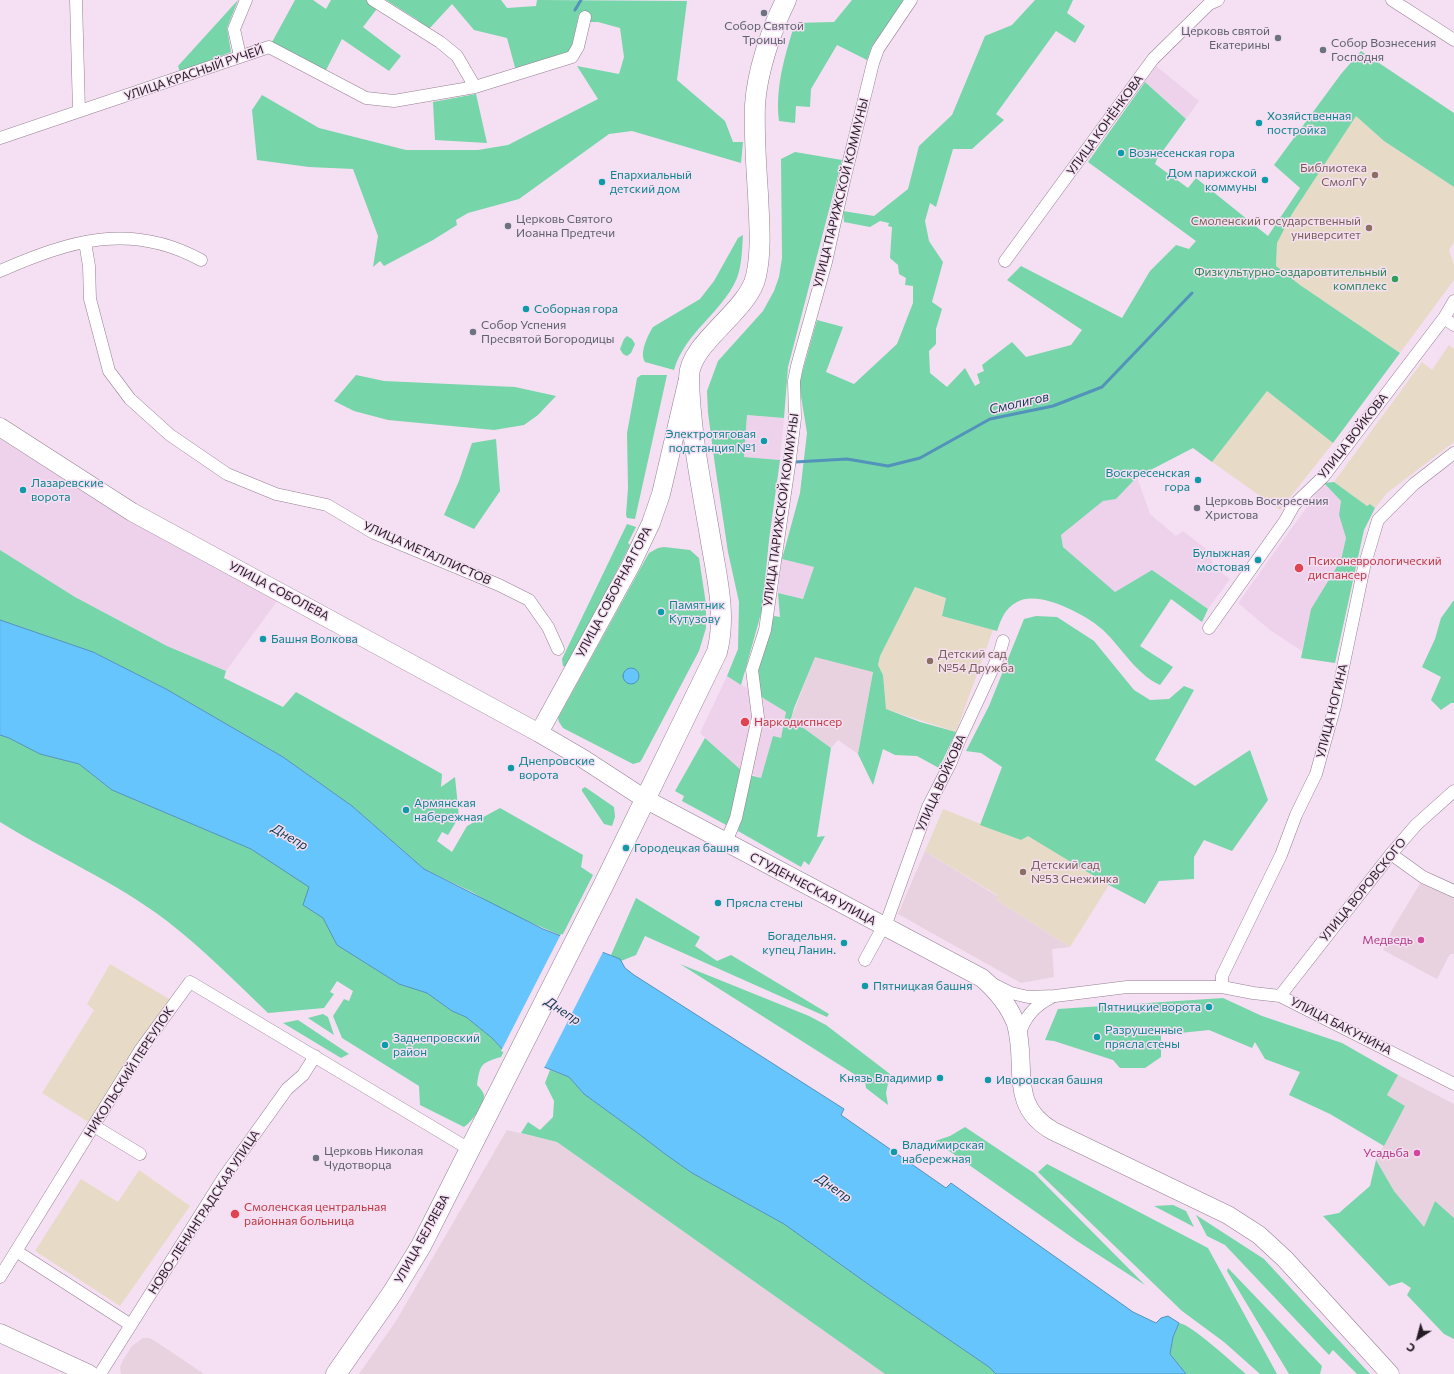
<!DOCTYPE html>
<html>
<head>
<meta charset="utf-8">
<style>
	body { margin:0 }
	#map { position:relative; width:1454px; height:1374px; overflow:hidden; background:#f5dff3; font-family:Commissioner,sans-serif }
	canvas { display:block }
	.north { position:absolute; left:1398px; top:1318px; width:40px; height:40px; -webkit-text-stroke:3px #f5dff3; paint-order:stroke; rotate:216deg; font-size:11px; font-weight:700; line-height:16px; text-align:center; color:#241c23 }
	.north::after { content:''; display:block; margin:auto; width:14px; height:18px; background:#241c23; clip-path:polygon(50% 0,100% 100%,50% 72%,0 100%) }
</style>
</head>
<body>
<div id="map">
<canvas width="1454" height="1374"></canvas>
<div class="north">С</div>
</div>
<script>
const context = document.querySelector('canvas').getContext('2d');
context.lineJoin = 'round';
function fillPath(path, color) {
  context.fillStyle = color;
  context.fill(path, 'evenodd');
}
function strokePath(path, color, width, dash) {
  context.strokeStyle = color;
  context.lineWidth = width;
  context.lineCap = dash ? 'butt' : 'round';
  context.setLineDash(dash || []);
  context.stroke(path);
}
function write(font, color, halo, rows, align = 'center') {
  context.font = font + ' Commissioner,sans-serif';
  context.lineWidth = 3;
  context.setLineDash([]);
  context.textBaseline = 'middle';
  context.strokeStyle = halo;
  context.fillStyle = color;
  for (const [text, x, y, turn = 0] of rows) {
    context.save();
    context.translate(x, y);
    context.rotate((+turn || 0) * Math.PI / 180);
    context.textAlign = isNaN(turn) ? turn : align;
    if (halo) context.strokeText(text, 0, 0);
    context.fillText(text, 0, 0);
    context.restore();
  }
}
fillPath(new Path2D(`
	M815,656L873,671L858,754L838,740L831,748L791,719Z
	M925,851L997,896V900L1070,947L1052,949L1054,977L1021,983L898,914Z
	M1421,882L1454,896V954H1450L1437,979L1383,950L1392,930Z
	M1398,1075L1454,1104V1218L1435,1201L1424,1227L1394,1191L1376,1160L1405,1106L1387,1095Z
	M507,1130L557,1142L885,1374H359L396,1321Z
	M143,1338H149L155,1341L204,1374H121L120,1367L123,1360L132,1346Z`), '#e8d2df');
fillPath(new Path2D(`
	M1156,66L1199,101L1186,119L1145,82Z
	M747,415L784,418L780,460L744,457Z
	M0,438L110,509L211,563L280,597L226,671L167,646L75,597L0,550Z
	M1137,477L1150,514L1176,536L1183,531L1210,552L1213,566L1230,579L1208,609L1152,570L1115,592L1063,547L1061,535L1103,501L1116,499Z
	M1324,483L1341,501L1339,515L1346,538L1341,560L1311,609L1302,651L1270,630L1238,603Z
	M782,559L814,567L803,599L778,593Z
	M727,676L786,712L781,738L773,737L761,778L741,770L700,733Z`), '#eed2eb');
fillPath(new Path2D(`
	M1356,115L1384,141L1454,187V242L1449,250L1454,265V280L1400,353L1300,285L1276,266L1277,243L1292,214Z
	M1449,345L1454,349V442L1387,493L1375,508L1370,504L1367,506L1334,482L1422,362L1432,370Z
	M1267,391L1333,443L1280,510L1212,462Z
	M915,587L946,598L942,616L993,630L956,732L886,709L883,675L878,665L880,656Z
	M943,809L1021,840L1028,835L1109,885L1070,947L997,900V895L925,851Z
	M110,964L171,1000L90,1123L42,1093L94,1010L87,1004Z
	M139,1170L190,1206L120,1306L35,1251L81,1179L118,1202Z`), '#e7dbc7');
fillPath(new Path2D(`
	M238,0L227,28L231,52L180,72L178,66Z
	M295,0H313L326,9L331,0H368L379,6L363,27L401,56L389,71L342,39L324,74L271,44Z
	M386,0H501L507,8L536,6L537,0L687,1L677,80L725,121L733,142H743L741,163L632,131L609,134L519,199L468,213L456,220L457,225L433,240L384,266L380,261L373,267L378,236L353,169L309,167L257,160L252,110L262,95L319,128L406,150H478L508,145L598,99L577,66L619,74L624,57L620,28L598,22H589L579,14L570,55L516,71L507,38L474,30L452,4L429,29L416,19Z
	M852,0H905L872,46L867,60L837,45L811,89L810,107L796,106L795,123L779,121C775,87 785,55 795,23L834,22Z
	M1035,0H1073L1067,13L1085,26L1075,43L1056,31L996,114L1004,120L972,149H953L936,207L930,203L925,221L929,241L943,262L932,302L942,309L936,329V344L929,351L930,373L947,387L965,368L975,386L980,383L977,374L984,371L982,365L1012,342L1026,357L1071,345L1082,330L1007,280L1021,266L1122,318L1150,271L1176,245L1189,249L1196,241L1088,162L1145,82L1186,119L1157,159L1155,164L1188,188L1196,178L1268,236L1300,188L1274,165L1341,74L1361,51L1454,113V187L1384,141L1356,116L1292,214L1277,243L1276,266L1300,285L1400,353L1333,443L1267,391L1212,462L1193,448L1137,477L1116,499L1103,501L1061,535L1063,547L1115,592L1152,570L1208,609L1202,622L1171,599L1140,646L1173,667L1160,685C1136,674 1122,648 1103,630C1087,615 1038,589 1017,602C1005,608 1001,619 997,631L942,616L946,598L915,587L880,656L878,665L883,675L886,709L920,722L956,732L939,768L917,756L895,755L883,749L873,785L858,754L873,672L815,657L794,708L791,719L831,748L817,837L825,836L809,865L804,861L801,867L738,831L749,775L761,778L773,736L781,738L786,712L750,690L774,616L780,617L778,593L803,599L814,567L782,559L800,493L807,433L799,384L817,320L843,327L826,372L854,384L897,344L913,303V286L905,285L906,278L899,274L898,265L890,258L892,227L888,226L889,223L880,221L870,227L844,222L843,211L874,216L908,189L919,146L952,115L985,36L1012,25Z
	M476,94L487,143L435,140L433,102Z
	M795,152L842,160L788,367L784,418L747,415L744,457L780,460L769,540L762,610L741,685L727,676L738,649L739,602L728,552L715,465L708,413L707,391L718,361L763,311L774,291L779,277L782,258L781,159Z
	M743,235C742,249 742,265 737,278C722,313 685,332 674,370L645,362C639,353 648,335 653,327L700,299L714,281L738,238Z
	M627,336L632,339L635,344L631,353L627,356L623,354L620,349L624,339Z
	M356,375L384,381L515,387L556,396L538,415L524,425L494,430L388,420L354,411L334,401Z
	M641,375H667L635,519L627,518L626,515L628,488L627,433L636,384L637,378Z
	M496,439L500,491L474,529L444,515L459,481L472,443Z
	M1334,482L1367,506L1370,504L1375,508L1364,530L1335,663L1301,658L1311,609L1341,560L1346,538L1339,515L1341,501L1324,483Z
	M627,524L636,527L628,543L630,545L568,667L563,666L562,659Z
	M664,547L690,550L699,558L706,604V628L699,651L642,759L640,762L633,764L563,728L559,722L558,718L649,553L658,548Z
	M0,550L75,597L167,646L226,671L224,678L283,707L296,692L442,774L441,787L455,777L459,817L448,835L442,832L437,841L452,852L467,826L500,808L583,855L581,867L593,875L562,936L504,911L472,892L424,869L352,806L283,757L166,689L93,652L0,620Z
	M1454,600V703H1451L1441,710L1431,700L1441,677L1422,667L1435,639L1441,618Z
	M1036,616L1057,617L1094,641L1134,690L1150,700L1169,699L1184,686L1194,690L1155,760L1195,786L1250,750L1268,800L1232,851L1204,840L1194,857V879L1159,881L1145,904L1109,885L1028,836L1021,840L980,825L1002,767L981,753L966,751L989,706L1024,619Z
	M0,735L9,738L40,754L79,764L112,790L251,849L310,887L303,905L323,918L337,945L399,984L427,993L452,1011L466,1017L492,1038L504,1051L501,1057C481,1063 480,1064 477,1085C480,1088 483,1091 484,1095C485,1104 471,1123 464,1127L420,1105L419,1086L342,1038L333,1016L344,999L349,1001L353,991L337,981L330,992L334,994L324,1008L268,1013C236,982 203,949 167,921C116,882 55,856 0,822Z
	M705,738L741,770L728,826L682,801L684,796L675,791Z
	M585,787L614,807L615,817L612,826L604,824L582,791V789Z
	M636,898L700,937L695,946L717,961L731,955L829,1014L827,1017L645,936L636,955L621,961L611,955Z
	M680,964L809,1016L826,1025L890,1074L886,1093L888,1105L866,1088L865,1081Z
	M1223,998L1262,1016L1342,1043L1398,1075L1387,1095L1405,1106L1384,1146L1330,1114L1289,1095L1300,1072L1265,1059L1255,1042L1252,1048L1209,1030L1161,1035V1057L1145,1068H1120L1113,1060L1054,1041L1045,1040L1058,1009Z
	M323,1014L328,1017L334,1035L308,1018Z
	M298,1020L349,1054L341,1058L283,1023Z
	M550,1070L569,1077L584,1094L639,1134L665,1154L692,1173L784,1224L875,1289L989,1367L996,1374H885L557,1142L521,1133L528,1122L540,1130L553,1117L554,1101L545,1083Z
	M965,1127L1034,1173L1145,1285L1077,1241L935,1141L950,1136Z
	M1376,1160L1394,1191L1424,1227L1435,1201L1454,1218V1339L1444,1334L1407,1295L1411,1288L1402,1282L1389,1286L1323,1216L1339,1213L1370,1186Z
	M1047,1164L1208,1248L1277,1374H1260L1224,1342L1182,1311L1038,1172Z
	M1173,1205L1186,1211L1194,1227L1154,1206Z
	M1196,1215L1264,1259L1370,1374H1357L1333,1350L1329,1355L1225,1245L1207,1236Z
	M1228,1268L1322,1366L1320,1374H1289L1227,1271Z
	M1179,1323C1191,1324 1234,1364 1246,1374H1186L1170,1354L1173,1337Z`), '#76d5a9');
const water = new Path2D(`
	M0,620L93,652L166,689L283,757L352,806L424,869L543,929L620,959L625,968L634,975L844,1109L841,1115L946,1188L951,1183L1133,1312L1156,1323L1161,1318L1168,1316L1179,1323L1173,1337L1170,1354L1186,1374H996L989,1367L875,1289L784,1224L692,1173L665,1154L639,1134L584,1094L569,1077L504,1051L492,1038L466,1017L452,1011L427,993L399,984L337,945L323,918L303,905L309,887L251,849L112,790L79,764L40,754L9,738L0,735Z
	M623 676a8 8 0 1 1 16 0a8 8 0 1 1-16 0Z`);
fillPath(water, '#66c5fc');
strokePath(water, '#5292bb', 1);
fillPath(new Path2D(`
	M561,934L604,950L543,1070L501,1051Z`), '#f5dff3');
strokePath(new Path2D(`
	M575,10L581,0
	M795,462L847,459L888,466L920,458L990,419L1053,406L1102,387L1192,293`), '#5292bb', 3);
const street = new Path2D(`
	M76,0L79,111
	M373,0L440,42L457,56L475,87
	M1392,0L1454,40
	M240,56L234,29L246,0
	M0,138L269,47L366,98L394,101L475,87L572,57L578,47L585,17
	M85,242L89,266L90,299L109,371L130,399L170,435L227,474L276,494L327,505L374,533L499,585L529,600L548,627L558,649
	M1005,261L1153,59L1209,4L1218,0
	M0,271C69,241 130,221 201,260
	M1444,318L1454,325
	M1209,628L1285,521L1294,505L1323,477L1444,318L1454,301
	M726,842L736,818L758,717L752,670L765,630L790,459L795,418L794,381L797,366L826,262L844,181L873,63L878,49L911,0
	M1391,854L1423,877L1454,891
	M865,960L888,918L928,807L951,762L959,741L999,655L1003,641
	M993,984L1011,993L1028,997L1055,996L1127,987H1222L1253,993L1280,996L1454,1084
	M1222,987V976L1281,855L1296,815L1316,774L1335,706L1364,567L1378,520L1414,484L1454,453
	M1280,996L1391,854L1416,825L1454,791
	M1019,1036C1024,1017 1035,1005 1052,997
	M94,1126L140,1154
	M16,1251L131,1325
	M0,1277L141,1049L190,982L469,1149
	M100,1374L224,1177L287,1089L303,1075L315,1056`);
const secondary = new Path2D(`
	M0,427L132,512L539,733L582,758L645,799L982,978C997,991 1009,1005 1016,1024C1028,1065 1007,1105 1053,1131L1228,1215L1259,1235L1285,1259L1390,1374
	M539,733L631,565L651,523L661,494L687,383
	M0,1333L89,1374`);
const primary = new Path2D(`
	M336,1374L393,1292L421,1246L604,884L717,652C727,614 716,574 710,536C701,483 690,431 689,377C689,343 749,311 756,276C762,250 759,220 758,194C756,165 754,134 755,105C757,72 771,30 786,0`);
strokePath(street, '#948092', 13);
strokePath(secondary, '#948092', 19);
strokePath(primary, '#948092', 21);
strokePath(street, '#fff', 12);
strokePath(secondary, '#fff', 18);
strokePath(primary, '#fff', 20);
for (const [x, y, r, color] of [
	[764,13,4,"#6b7280"],
	[1278,38,4,"#6b7280"],
	[1323,50,4,"#6b7280"],
	[1259,123,4,"#0f9aa8"],
	[1121,153,4,"#0f9aa8"],
	[1375,175,4,"#8d6e63"],
	[1265,180,4,"#0f9aa8"],
	[602,182,4,"#0f9aa8"],
	[508,226,4,"#6b7280"],
	[1369,228,4,"#8d6e63"],
	[1395,279,4,"#2e9e5b"],
	[526,309,4,"#0f9aa8"],
	[473,332,4,"#6b7280"],
	[764,441,4,"#0f9aa8"],
	[1198,480,4,"#0f9aa8"],
	[23,490,4,"#0f9aa8"],
	[1197,508,4,"#6b7280"],
	[1258,560,4,"#0f9aa8"],
	[1299,568,5,"#e0444e"],
	[661,612,4,"#0f9aa8"],
	[263,639,4,"#0f9aa8"],
	[930,661,4,"#8d6e63"],
	[745,722,5,"#e0444e"],
	[511,768,4,"#0f9aa8"],
	[406,810,4,"#0f9aa8"],
	[626,848,4,"#0f9aa8"],
	[1023,872,4,"#8d6e63"],
	[718,903,4,"#0f9aa8"],
	[1421,940,4,"#d1479c"],
	[844,943,4,"#0f9aa8"],
	[865,986,4,"#0f9aa8"],
	[1209,1007,4,"#0f9aa8"],
	[1097,1037,4,"#0f9aa8"],
	[385,1045,4,"#0f9aa8"],
	[940,1078,4,"#0f9aa8"],
	[988,1080,4,"#0f9aa8"],
	[894,1152,4,"#0f9aa8"],
	[1417,1153,4,"#d1479c"],
	[316,1158,4,"#6b7280"],
	[235,1214,5,"#e0444e"]
]) {
  const dot = new Path2D();
  dot.arc(x, y, r, 0, 2 * Math.PI);
  context.fillStyle = color;
  context.fill(dot);
  strokePath(dot, '#f5dff3', 1.5);
}
write('12px', '#5b616d', '#f5dff3', [
	["Собор Святой",764,26,"center"],
	["Троицы",764,40,"center"],
	["Церковь святой",1270,31,"right"],
	["Екатерины",1270,45,"right"],
	["Собор Вознесения",1331,43],
	["Господня",1331,57],
	["Церковь Святого",516,219],
	["Иоанна Предтечи",516,233],
	["Собор Успения",481,325],
	["Пресвятой Богородицы",481,339],
	["Церковь Воскресения",1205,501],
	["Христова",1205,515],
	["Церковь Николая",324,1151],
	["Чудотворца",324,1165]
], 'left');
write('12px', '#241c23', '#f5dff3', [
	["УЛИЦА КРАСНЫЙ РУЧЕЙ",194,73,-19],
	["УЛИЦА КОНЁНКОВА",1105,125,-54],
	["УЛИЦА ПАРИЖСКОЙ КОММУНЫ",841,193,-76],
	["УЛИЦА ВОЙКОВА",1353,436,-52],
	["УЛИЦА ПАРИЖСКОЙ КОММУНЫ",781,510,-82],
	["УЛИЦА МЕТАЛЛИСТОВ",427,553,24],
	["УЛИЦА СОБОЛЕВА",279,591,28],
	["УЛИЦА СОБОРНАЯ ГОРА",614,592,-62],
	["УЛИЦА НОГИНА",1332,711,-76],
	["УЛИЦА ВОЙКОВА",941,783,-66],
	["СТУДЕНЧЕСКАЯ УЛИЦА",813,889,28],
	["УЛИЦА ВОРОВСКОГО",1363,890,-51],
	["УЛИЦА БАКУНИНА",1341,1026,27],
	["НИКОЛЬСКИЙ ПЕРЕУЛОК",129,1072,-57],
	["НОВО-ЛЕНИНГРАДСКАЯ УЛИЦА",204,1212,-57],
	["УЛИЦА БЕЛЯЕВА",422,1239,-61]
]);
write('12px', '#0d838f', '#f5dff3', [
	["Хозяйственная",1267,116],
	["постройка",1267,130],
	["Вознесенская гора",1129,153],
	["Дом парижской",1257,173,"right"],
	["коммуны",1257,187,"right"],
	["Епархиальный",610,175],
	["детский дом",610,189],
	["Соборная гора",534,309],
	["Электротяговая",756,434,"right"],
	["подстанция №1",756,448,"right"],
	["Воскресенская",1190,473,"right"],
	["гора",1190,487,"right"],
	["Лазаревские",31,483],
	["ворота",31,497],
	["Булыжная",1250,553,"right"],
	["мостовая",1250,567,"right"],
	["Памятник",669,605],
	["Кутузову",669,619],
	["Башня Волкова",271,639],
	["Днепровские",519,761],
	["ворота",519,775],
	["Армянская",414,803],
	["набережная",414,817],
	["Городецкая башня",634,848],
	["Прясла стены",726,903],
	["Богадельня.",836,936,"right"],
	["купец Ланин.",836,950,"right"],
	["Пятницкая башня",873,986],
	["Пятницкие ворота",1201,1007,"right"],
	["Разрушенные",1105,1030],
	["прясла стены",1105,1044],
	["Заднепровский",393,1038],
	["район",393,1052],
	["Князь Владимир",932,1078,"right"],
	["Иворовская башня",996,1080],
	["Владимирская",902,1145],
	["набережная",902,1159]
], 'left');
write('12px', '#785e54', '#f5dff3', [
	["Библиотека",1367,168],
	["СмолГУ",1367,182],
	["Смоленский государственный",1361,221],
	["университет",1361,235],
	["Детский сад",938,654,"left"],
	["№54 Дружба",938,668,"left"],
	["Детский сад",1031,865,"left"],
	["№53 Снежинка",1031,879,"left"]
], 'right');
write('12px', '#27864d', '#f5dff3', [
	["Физкультурно-оздаровтительный",1387,272],
	["комплекс",1387,286]
], 'right');
write('12px', '#be3a42', '#f5dff3', [
	["Психоневрологический",1308,561],
	["диспансер",1308,575],
	["Наркодиспнсер",754,722],
	["Смоленская центральная",244,1207],
	["районная больница",244,1221]
], 'left');
write('12px', '#b23c85', '#f5dff3', [
	["Медведь",1413,940],
	["Усадьба",1409,1153]
], 'right');
write('italic 13px', '#10394f', '#f5dff3', [
	["Смолигов",1019,403,-13],
	["Днепр",290,837,30],
	["Днепр",563,1011,33],
	["Днепр",834,1188,35]
]);
</script>
</body>
</html>
